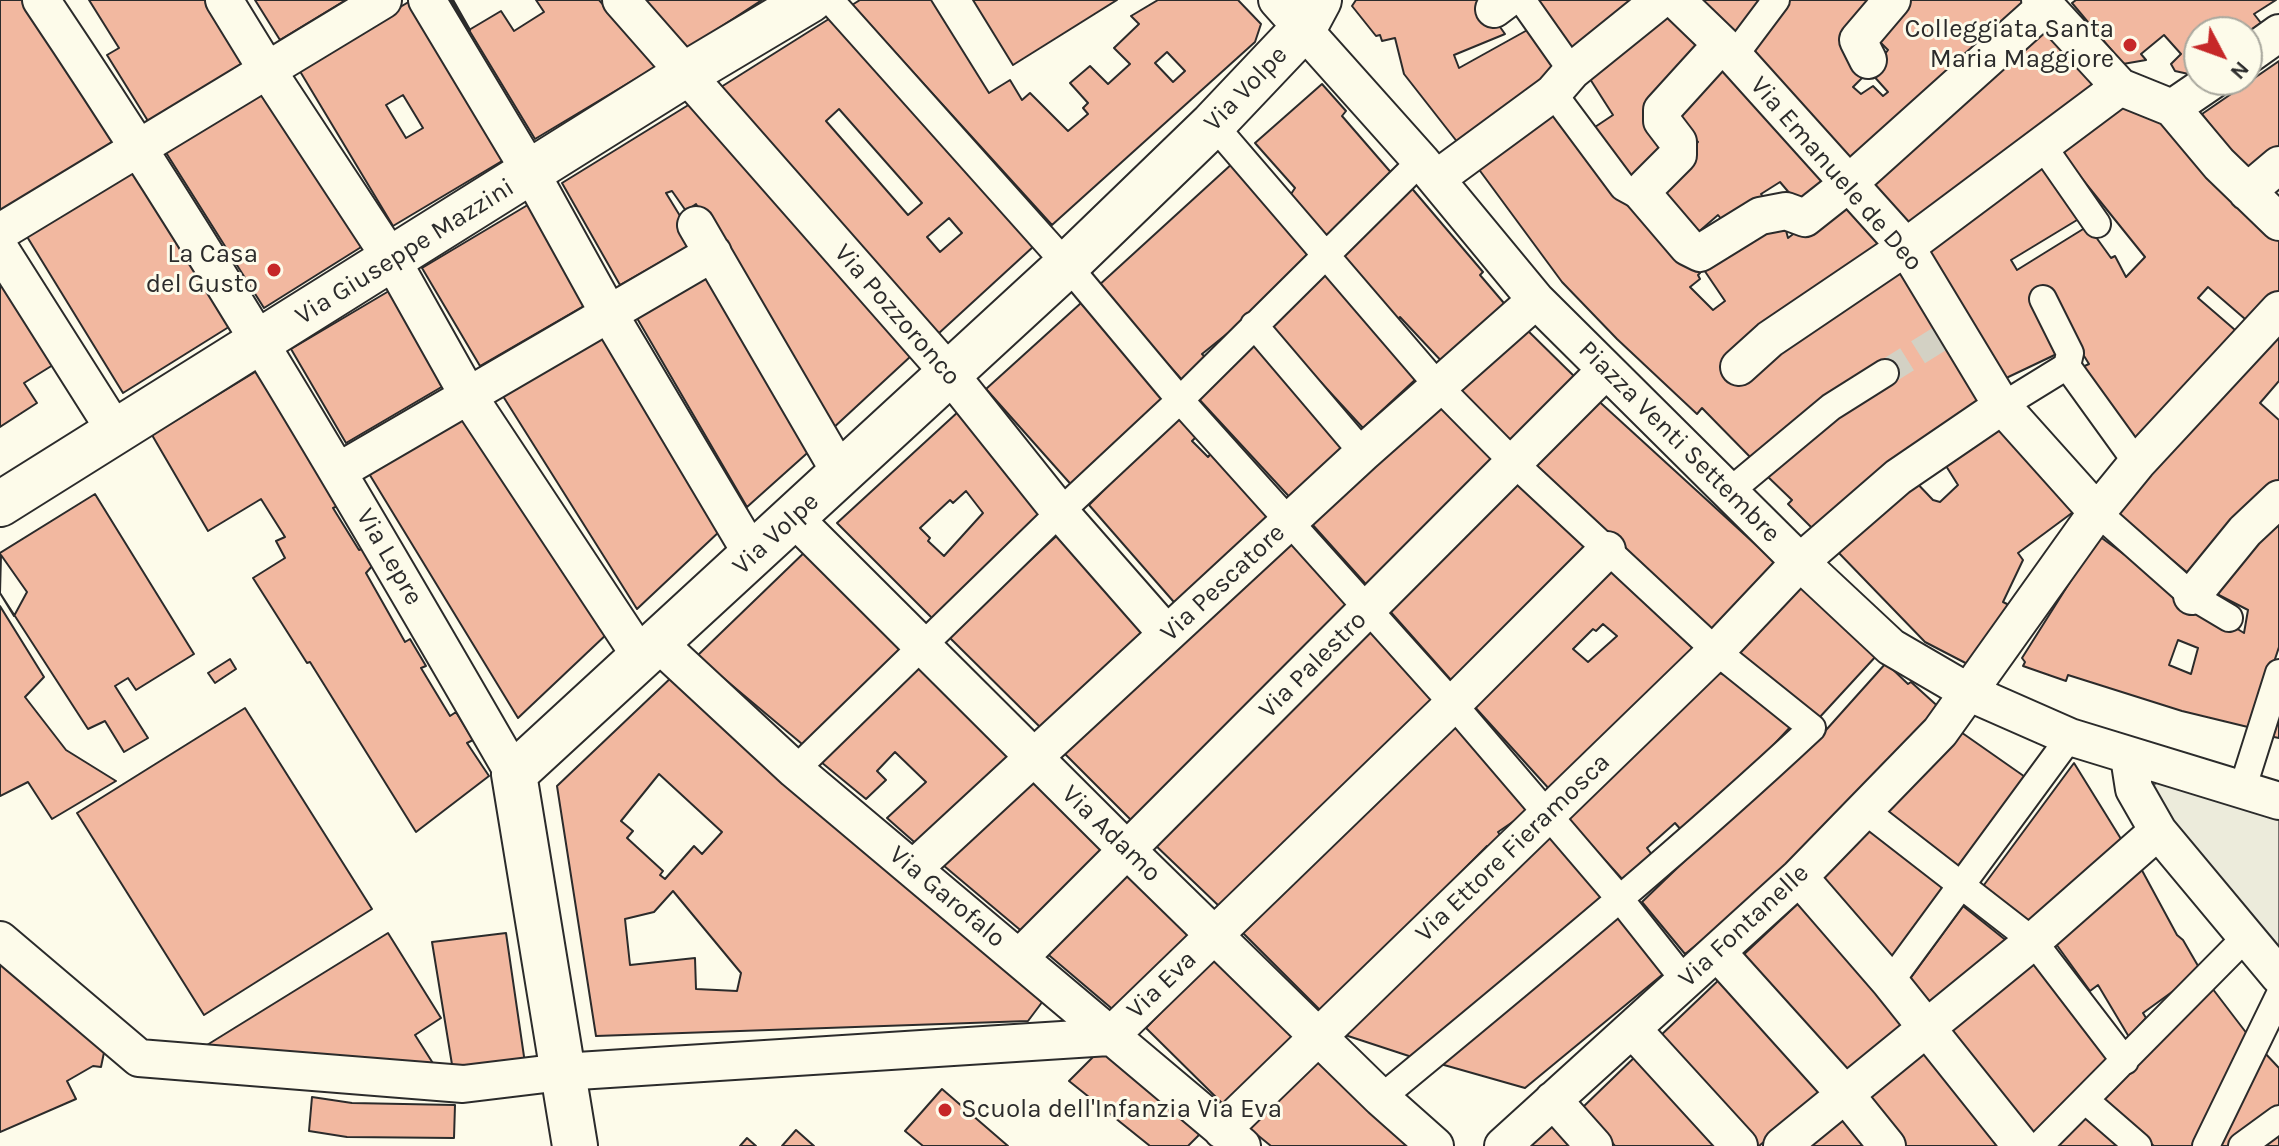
<!DOCTYPE html>
<html>
<head>
<meta charset="utf-8">
<style>
	body { margin:0 }
	#map { position:relative; width:2279px; height:1146px; overflow:hidden; background:#fdfbea; font-family:Karla,sans-serif }
	canvas { display:block }
	.north { position:absolute; left:2183px; top:16px; width:80px; height:80px; box-sizing:border-box; background:#fdfbea; border:2px solid #a9a89e; border-radius:50%; rotate:131deg; font-size:22px; font-weight:700; line-height:32px; text-align:center; color:#2b2b2b }
	.north::after { content:''; display:block; margin:auto; width:28px; height:36px; background:#c62828; clip-path:polygon(50% 0,100% 100%,50% 72%,0 100%) }
</style>
</head>
<body>
<div id="map">
<canvas width="2279" height="1146"></canvas>
<div class="north">N</div>
</div>
<script>
const context = document.querySelector('canvas').getContext('2d');
context.lineJoin = 'round';
function fillPath(path, color) {
  context.fillStyle = color;
  context.fill(path, 'evenodd');
}
function strokePath(path, color, width, dash) {
  context.strokeStyle = color;
  context.lineWidth = width;
  context.lineCap = dash ? 'butt' : 'round';
  context.setLineDash(dash || []);
  context.stroke(path);
}
function write(font, color, halo, rows, align = 'center') {
  context.font = font + ' Karla,sans-serif';
  context.lineWidth = 6;
  context.setLineDash([]);
  context.textBaseline = 'middle';
  context.strokeStyle = halo;
  context.fillStyle = color;
  for (const [text, x, y, turn = 0] of rows) {
    context.save();
    context.translate(x, y);
    context.rotate((+turn || 0) * Math.PI / 180);
    context.textAlign = isNaN(turn) ? turn : align;
    if (halo) context.strokeText(text, 0, 0);
    context.fillText(text, 0, 0);
    context.restore();
  }
}
const green = new Path2D(`
	M2159,781L2279,816V961L2155,810L2150,788Z`);
fillPath(green, '#ecebdb');
strokePath(green, '#74746e', 2);
const building = new Path2D(`
	M0,0H33L123,140L0,215Z
	M89,0H214L251,59L148,121L107,55L119,48Z
	M255,0H346L280,40Z
	M412,0L507,158L393,226L298,68ZM403,95L423,128L406,138L386,105Z
	M536,0H599L657,66L535,139L469,30L501,11L514,31L544,12Z
	M644,0H762L687,49Z
	M860,0H931L989,93L1010,80L1022,100L1030,93L1068,131L1088,114L1083,108L1088,103L1070,83L1090,66L1108,84L1130,64L1114,48L1139,24L1131,16L1158,0H1238L1261,24L1255,42L1052,225L852,5ZM1167,52L1185,71L1173,82L1155,63Z
	M973,0H1117L1013,65Z
	M1356,0H1481L1505,34L1454,55L1459,68L1531,28L1562,77L1462,148L1404,74L1395,38L1382,41L1380,35L1376,36L1352,6Z
	M1532,0H1650L1572,54Z
	M1696,0H1769L1738,42Z
	M1782,0H1877L1842,49L1855,65L1852,66L1863,77L1853,87L1861,94L1873,86L1883,96L1888,92L1871,73L1888,50L1871,33L1902,0H2028L1852,172L1746,49Z
	M2076,0H2276L2254,14L2261,23L2247,33L2199,32V71L2193,75L2175,71L2171,64L2181,54L2164,35L2141,54L2146,60L2123,64L2072,3Z
	M1670,7L1713,45L1655,126L1668,156L1633,187L1589,131L1613,115L1590,79L1608,66L1602,58Z
	M832,17L1034,246L938,334L721,87ZM839,109L922,203L908,215L826,121ZM949,218L962,233L940,252L927,237Z
	M2049,21L2105,86L1907,233L1865,184Z
	M1720,55L1829,179L1802,208L1780,182L1761,194L1764,198L1726,225L1718,215L1695,235L1654,185L1698,142L1668,110Z
	M2279,61V152L2250,176L2202,114Z
	M1322,84L1346,111L1342,116L1394,176L1330,242L1289,197L1295,188L1255,143Z
	M267,87L366,244L264,308L165,151Z
	M2127,99H2139L2279,239V294L2252,325L2208,287L2198,298L2242,336L2137,442L2078,369L2089,364L2063,322V351L2002,380L1916,246L2041,159L2082,217L2011,260L2017,270L2088,226L2111,258L2115,256L2126,277L2145,257L2058,149Z
	M690,104L911,356L831,430L696,204L686,211L672,191L666,193L696,242L620,285L562,183Z
	M1552,112L1561,126L1564,124L1680,249L1700,273L1698,275L1700,279L1690,287L1713,310L1725,301L1702,267L1784,223L1788,238L1846,194L1896,247L1992,402L1821,537L1788,504L1792,500L1766,475L1823,423L1828,427L1845,411L1754,461L1702,408L1697,414L1617,339L1562,282L1472,160Z
	M1234,162L1315,255L1295,267L1298,269L1231,336L1228,333L1202,354L1208,360L1184,382L1097,287Z
	M135,168L232,325L123,393L26,235Z
	M1409,185L1483,272L1480,275L1509,309L1447,367L1400,317L1397,320L1340,253Z
	M531,203L589,303L480,366L422,268Z
	M0,261L61,360L24,383L37,403L0,427Z
	M1327,267L1361,305L1354,308L1417,378L1363,428L1269,326Z
	M710,273L814,447L747,507L634,313Z
	M394,288L450,382L346,443L291,349Z
	M1081,303L1169,399L1075,489L986,389Z
	M1520,323L1579,381L1512,450L1452,389Z
	M2279,326V381L2260,403L2279,420V487L2194,578L2109,508Z
	M608,332L721,530L637,609L501,393Z
	M1255,338L1351,455L1295,503L1197,397Z
	M260,369L343,504L333,508L359,550L365,548L374,564L366,573L405,642L410,639L426,666L421,668L450,716L456,712L473,740L467,743L489,776L416,832L310,662L307,663L253,578L285,558L276,541L285,537L261,499L208,531L152,435Z
	M1592,395L1778,565L1712,631L1529,461Z
	M1444,401L1499,465L1372,591L1311,523Z
	M959,411L1049,515L937,623L837,523ZM966,491L983,513L944,556L928,541L930,538L920,528L950,500L953,503Z
	M470,412L609,632L518,718L368,472Z
	M1180,414L1199,434L1192,441L1208,457L1213,451L1277,521L1180,609L1089,505Z
	M2002,416L2080,507L2018,553L2023,560L2003,602L2009,605L1979,670L1925,642L1836,550L1912,478L1933,500L1940,502L1958,485L1941,458Z
	M1517,478L1588,546L1451,680L1388,609Z
	M95,494L194,654L136,690L128,678L115,686L148,738L124,752L105,721L88,729L0,593V553Z
	M2279,513V647L2252,728L2182,711L2068,675L2066,681L2023,666L2025,662L2022,658L2099,536L2166,585L2244,633L2248,610L2213,592ZM2178,640L2198,648L2191,674L2169,665Z
	M1064,529L1156,632L1045,732L948,636Z
	M1294,539L1356,607L1137,826L1061,750Z
	M810,547L911,649L808,749L697,656Z
	M1,555L27,592L14,616L0,593Z
	M1612,568L1694,647L1551,791L1473,705ZM1603,624L1617,636L1588,662L1573,649L1593,629L1596,631Z
	M1797,584L1877,655L1819,718L1734,653Z
	M0,606L44,677L25,697L66,750L116,781L52,819L28,782L0,796Z
	M1371,624L1435,698L1220,907L1153,843Z
	M230,659L236,669L215,683L208,673Z
	M924,661L1018,756L921,848L887,818L926,782L895,752L877,771L886,780L866,799L821,762Z
	M1886,663L1908,684L1911,682L1943,711L1755,899L1685,954L1642,902L1815,735L1818,739Z
	M1714,671L1739,680L1794,723L1751,769L1682,831L1675,823L1647,848L1653,856L1623,880L1565,816Z
	M675,674L1049,993L1028,1021L596,1036L557,786ZM659,774L722,832L702,854L694,846L665,879L660,875L663,871L627,838L633,831L621,821ZM673,891L741,973L737,991L696,989L695,958L630,965L625,919L654,912Z
	M2279,706V738L2269,736Z
	M245,708L372,909L204,1015L77,813Z
	M1457,723L1533,808L1498,832L1501,836L1491,849L1487,846L1322,1012L1243,933Z
	M1958,730L2028,779L1958,866L1883,812Z
	M2074,763L2126,847L2027,928L1981,889Z
	M1036,774L1111,849L1025,934L937,860Z
	M1867,825L1948,892L1893,965L1819,881Z
	M1551,830L1605,895L1418,1059L1345,1035Z
	M2138,863L2177,935L2183,940L2201,971L2143,1013L2146,1018L2129,1037L2098,985L2090,991L2051,937Z
	M1127,866L1195,932L1117,1013L1044,951Z
	M1805,897L1911,1022L1845,1076L1739,959Z
	M1963,906L2008,942L1928,1010L1907,983Z
	M1619,911L1668,970L1525,1088L1437,1063Z
	M388,933L441,1018L415,1035L450,1090L203,1050L207,1045Z
	M506,933L527,1077L456,1089L432,942Z
	M0,951L107,1038L101,1067L93,1066L67,1081L76,1099L0,1132Z
	M2030,954L2113,1061L2036,1140L1945,1028Z
	M1216,955L1300,1035L1228,1109L1146,1028Z
	M1724,975L1829,1086L1759,1146H1754L1658,1038Z
	M2212,988L2251,1039L2205,1146H2154L2102,1102Z
	M1926,1041L2010,1146H1905L1862,1095Z
	M1099,1051L1119,1053L1206,1128L1188,1146H1150L1069,1081Z
	M2263,1051L2279,1068V1146H2217Z
	M1639,1053L1722,1146H1615L1582,1108Z
	M1322,1057L1423,1146H1271L1250,1129Z
	M942,1089L1008,1146H923L905,1131Z
	M312,1097L352,1103L455,1105L454,1138L347,1137L309,1131Z
	M1845,1107L1877,1146H1797Z
	M2087,1114L2124,1146H2056Z
	M1559,1118L1584,1146H1530Z
	M796,1130L814,1146H782Z
	M747,1138L756,1146H740Z`);
fillPath(building, '#f2b8a0');
strokePath(building, '#2b2b2b', 2);
strokePath(new Path2D(`
	M1885,373L1949,333`), '#d3d1c4', 26, [26, 13]);
const pedestrian = new Path2D(`
	M830,0L1067,265L1180,400L1453,704L1620,899L1685,981
	M1522,0L1572,71
	M1734,56L1776,0
	M1553,93L1623,187L1634,193L1641,192
	M1213,124L1439,387L1515,464L1716,651L1812,728C1674,857 1527,977 1381,1098
	M2042,145L2097,224
	M2043,299L2070,353L2067,366
	M1254,325L1363,453
	M2002,406L2067,366L2137,463
	M1729,492L1831,407L1885,373
	M2097,512L2192,596L2229,618
	M795,770L1060,512L1180,400L1421,161
	M2242,790L2279,673
	M1863,809L2033,941L2125,1061
	M1890,982L2070,737
	M2085,1100L2138,1146
	M2039,1146L2246,937
	M2206,1146L2279,996
	M2242,1146L2279,1119`);
const minor = new Path2D(`
	M41,0C210,251 363,512 514,774
	M224,0L267,70L392,260L469,397L641,657
	M427,0L531,173L609,314L753,556
	M621,0L949,373L1060,512L1167,634
	M1277,0L1421,161L1536,300L1800,562L1891,647L1970,693L2070,737L2279,801
	M1676,0L1734,56L1906,247L2002,406L2097,512
	M2040,0L2120,87L2172,108L2219,164L2279,222
	M1494,9L1506,0
	M1721,45L1662,110V121L1678,142V155L1641,192L1688,247L1700,253L1760,216L1786,211L1805,218L1848,184L2045,7
	M2247,56L2279,33
	M1868,60L1858,40L1892,0
	M2172,108L2213,80
	M1436,179L1553,93L1572,71L1660,0
	M2247,192L2279,165
	M696,225L841,474
	M0,232L383,0
	M0,249L116,432
	M1739,367L1770,339L1906,247L2120,87
	M339,471L713,253
	M792,516L1127,850L1381,1098L1435,1146
	M2192,596L2245,531L2279,499
	M657,642L795,770L1242,1146
	M2129,757L2134,789L2158,831L2279,976
	M913,869L1363,453L1536,300
	M1799,877L1890,982L2021,1146
	M0,940L139,1058L463,1084L562,1072L1109,1037L1453,704L1607,550
	M1717,952L1845,1094L1887,1146
	M1019,958L1605,371
	M1633,1030L1739,1146
	M1553,1100L1594,1146
	M1222,1130L1716,651L1800,562L1898,477L2002,406
	M1503,1146L1799,877L1940,732L2097,512L2137,463L2279,310
	M1782,1146L2033,941L2158,831`);
const secondary = new Path2D(`
	M0,504L686,74L810,0
	M575,1146L514,774L1067,265L1213,124L1304,28L1319,0`);
strokePath(pedestrian, '#2b2b2b', 30);
strokePath(minor, '#2b2b2b', 40);
strokePath(secondary, '#2b2b2b', 48);
strokePath(pedestrian, '#fdfbea', 26);
strokePath(minor, '#fdfbea', 36);
strokePath(secondary, '#fdfbea', 44);
strokePath(new Path2D(`
	M452,0L469,30`), '#2b2b2b', 4);
for (const [x, y, r, color] of [
	[2130,45,8,"#c62828"],
	[274,270,8,"#c62828"],
	[945,1110,8,"#c62828"]
]) {
  const dot = new Path2D();
  dot.arc(x, y, r, 0, 2 * Math.PI);
  context.fillStyle = color;
  context.fill(dot);
  strokePath(dot, '#fdfbea', 3);
}
write('26px', '#2b2b2b', '#fdfbea', [
	["Colleggiata Santa",2114,30],
	["Maria Maggiore",2114,60],
	["La Casa",258,255],
	["del Gusto",258,285],
	["Scuola dell'Infanzia Via Eva",961,1110,"left"]
], 'right');
write('26px', '#2b2b2b', '#fdfbea', [
	["Via Volpe",1246,89,-46],
	["Via Emanuele de Deo",1836,174,49],
	["Via Giuseppe Mazzini",405,252,-32],
	["Via Pozzoronco",897,315,49],
	["Piazza Venti Settembre",1679,442,45],
	["Via Volpe",776,534,-43],
	["Via Lepre",389,557,60],
	["Via Pescatore",1223,583,-43],
	["Via Palestro",1313,665,-45],
	["Via Adamo",1111,834,44],
	["Via Ettore Fieramosca",1513,848,-44],
	["Via Garofalo",947,897,40],
	["Via Fontanelle",1744,926,-43],
	["Via Eva",1162,985,-44]
]);
</script>
</body>
</html>
